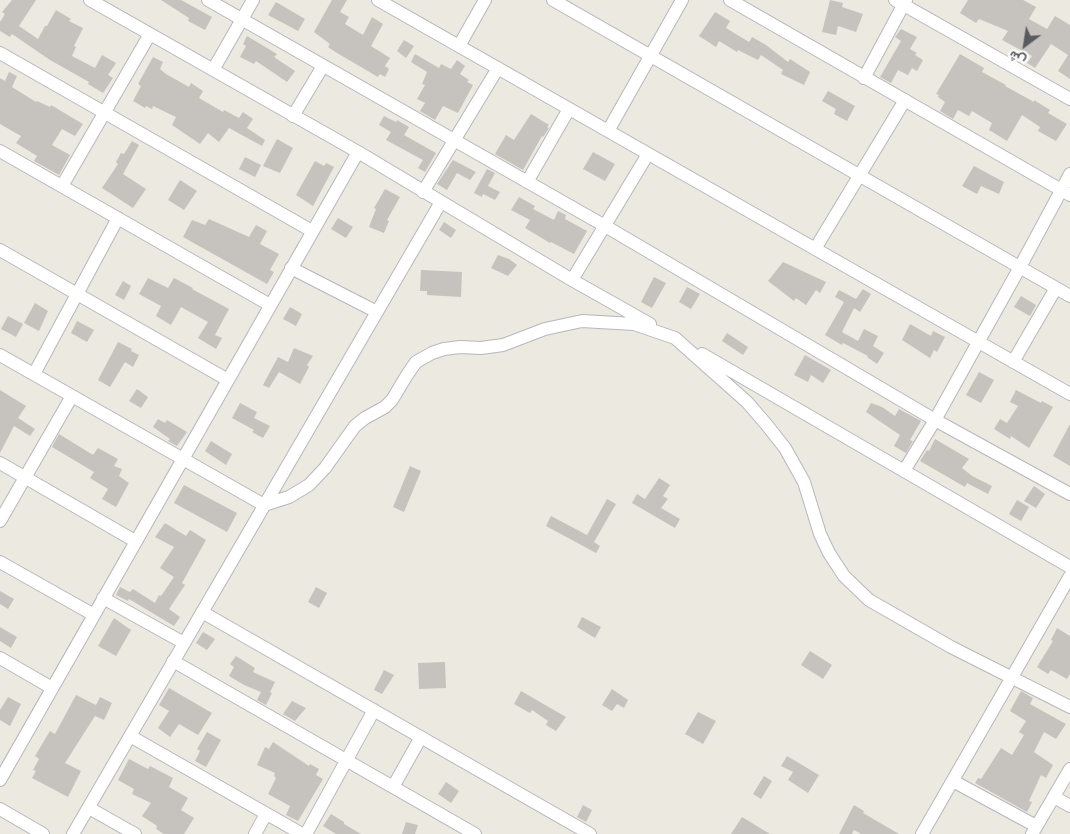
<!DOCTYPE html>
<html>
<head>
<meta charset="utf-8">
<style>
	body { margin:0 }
	#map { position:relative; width:1070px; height:834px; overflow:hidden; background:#ebe9e0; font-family:"Nunito Sans",Vazirmatn,sans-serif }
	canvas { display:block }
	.north { position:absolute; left:1000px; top:20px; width:50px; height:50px; -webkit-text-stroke:4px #fff; paint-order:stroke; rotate:211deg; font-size:14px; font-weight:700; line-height:20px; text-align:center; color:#595b60 }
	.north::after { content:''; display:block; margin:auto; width:18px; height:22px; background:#595b60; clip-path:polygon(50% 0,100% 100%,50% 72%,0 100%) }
</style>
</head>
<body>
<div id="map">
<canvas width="1070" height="834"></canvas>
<div class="north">ش</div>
</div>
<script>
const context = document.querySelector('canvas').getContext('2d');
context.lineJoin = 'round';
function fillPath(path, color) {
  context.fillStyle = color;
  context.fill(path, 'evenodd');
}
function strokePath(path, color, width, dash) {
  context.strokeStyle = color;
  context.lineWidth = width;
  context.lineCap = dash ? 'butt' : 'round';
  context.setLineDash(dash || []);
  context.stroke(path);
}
fillPath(new Path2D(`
	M12,0H36L19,26L38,39L45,26H47L56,10L71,19L69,21L83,28L74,46L76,47L72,56L95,68L102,55L116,63L108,75L113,78L103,93L88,84L89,82L50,60L12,34L10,37L0,31V22L5,14L2,12Z
	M161,0H181L212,17L205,30L188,21L189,18Z
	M332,0H347L340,12L349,17L345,24L363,35L372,17L383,24L371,46L390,58L385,66L389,69L385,77L380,74L378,77L337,53L328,47L330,44L314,32Z
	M830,0L843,3L842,7L863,14L856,32L838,26L836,35L822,32Z
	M968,0H1023L1036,7L1029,19L1047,29L1055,16L1070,25V79L1058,71L1068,55L1051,44L1035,68L1027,63L1032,56L1002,40L1008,31L979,19L976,23L960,13Z
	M276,2L305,19L298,31L268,15Z
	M715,12L730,21L726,28L749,42L752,37L766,45L788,62L790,59L810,72L804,85L781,74L783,70L761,55L758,60L738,50L737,52L719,41L716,47L699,36Z
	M901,29L917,37L910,49L917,53L915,55L923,60L917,71L912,68L908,75L898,70L891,83L880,77L901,41L895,37Z
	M247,36L277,54L274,57L295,71L287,82L256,61L254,64L240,57L246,46L243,44Z
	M404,40L414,46L406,58L397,51Z
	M415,54L439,68L441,64L451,69L457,60L465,66L460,74L469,80L467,82L473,85L458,113L443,106L435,120L420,111L425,103L417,99L425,85L422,84L427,72L411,62Z
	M960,54L984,68L982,72L1006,85L1005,86L1034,102V100L1050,110L1048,113L1067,124L1056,141L1038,131L1040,127L1022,115L1007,141L989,130L992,123L972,111L969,116L958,110L953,119L940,111L945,102L938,97L939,95L936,94Z
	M153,57L163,62L160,69L166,74L189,87L191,83L203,91L199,98L223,112L224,110L239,118L243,112L253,119L247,128L265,140L262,146L229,128L219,142L208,133L200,144L172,125L176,117L153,106L152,109L146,106L145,108L133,101L141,86L138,84Z
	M9,72L17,76L12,87L36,102L37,101L50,107L51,105L83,124L75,136L62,129L52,145L70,155L59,175L34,161L37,156L16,143L21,136L0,124V78L5,81Z
	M828,91L855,106L847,121L834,114L836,109L822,101Z
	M531,114L549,125L547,127L549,128L543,137L542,136L523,170L495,154L506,135L514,140Z
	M384,116L396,122L397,120L409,127L404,135L436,153L425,172L418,168L423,160L386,140L391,132L379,125Z
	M277,139L293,148L280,173L263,166Z
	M132,141L139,145L123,174L146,189L133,208L102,188L118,164L116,162L121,153L124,154Z
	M593,152L615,164L605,181L583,169Z
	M245,157L261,165L255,177L239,169Z
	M453,160L476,172L470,180L457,173L447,190L437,184Z
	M315,161L324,166L326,163L334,167L313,206L296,195Z
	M974,166L1004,182L999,194L981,186L977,194L962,186Z
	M487,169L495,173L488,186L500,192L495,200L483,194L482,197L474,193Z
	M180,180L197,191L184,210L168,200Z
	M385,189L400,197L387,220L389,221L384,233L369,227L376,209L374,208Z
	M519,197L535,206L533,209L554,220L558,211L566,215L565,219L587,231L574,254L551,242L550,243L525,228L530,220L511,210Z
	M338,218L353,227L346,238L331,229Z
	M209,219L249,237L256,225L267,231L260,244L279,254L270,270L274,272L267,284L183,237L192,220L205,225Z
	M444,222L456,230L451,238L439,230Z
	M498,255L509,259L517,265L508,276L491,268Z
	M783,262L826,282L820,293L816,290L806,305L796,298L794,301L768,281Z
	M421,270L462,272L461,297L427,295V291H420Z
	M654,277L666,283L652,308L641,302Z
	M148,278L168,288L174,278L193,288L192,289L229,309L215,335L222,338L216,349L198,338L208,322L181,307L171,325L156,316L161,306L139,294Z
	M123,281L131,286L124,300L115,295Z
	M687,287L700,294L691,309L679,302Z
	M863,289L871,294L860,312L854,308L842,332L858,341L864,329L878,336L873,346L884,353L877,364L867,357L868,356L843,343L842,345L825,335L844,302L835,297L839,290L856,299Z
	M1021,296L1036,305L1030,316L1014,307Z
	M35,303L48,311L39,331L24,323Z
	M290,307L302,314L296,326L283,319Z
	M8,316L23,324L16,337L1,329Z
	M77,321L94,330L87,342L71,333Z
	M910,324L931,336L933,331L945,337L937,352L934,350L930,358L902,340Z
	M727,333L748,347L743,355L722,341Z
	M118,342L132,349L131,351L139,355L133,367L125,362L110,387L98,380Z
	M294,348L313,356L307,365L309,367L300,384L279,372L269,388L263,385L278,357L288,362Z
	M805,355L831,370L823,383L811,375L808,382L794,375Z
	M979,372L994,380L981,403L966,395Z
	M137,389L148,397L141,408L129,401Z
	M0,390L26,406L18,418L35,429L30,436L14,426L0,453Z
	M1016,390L1041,403L1042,401L1053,407L1029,448L1011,436L1010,439L994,429L1000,419L1007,423L1018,406L1010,402Z
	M240,403L257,412L254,418L270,426L263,438L252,432L254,430L232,418Z
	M871,403L882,407L895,416L899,409L921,421L910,440L913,441L906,453L894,446L900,435L866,412Z
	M158,419L165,423L167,420L187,432L177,446L168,441L170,439L153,427Z
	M1070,424V466L1053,456Z
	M59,434L93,455L98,448L118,459L114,466L122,469L119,476L129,483L116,507L102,499L108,489L90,478L94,472L52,447Z
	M935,439L969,459L962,468L972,476L992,486L988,494L967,483L965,487L920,461L927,450L929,451Z
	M211,441L232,454L226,465L205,451Z
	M410,466L421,471L404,512L393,507Z
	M659,478L670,485L663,496L668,499L661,508L680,519L675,528L632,503L637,494L645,499Z
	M184,485L237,513L227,532L174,503Z
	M1034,486L1045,494L1036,508L1024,501Z
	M607,499L616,504L594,542L600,546L596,553L546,526L551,516L587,535Z
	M1017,500L1029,507L1021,521L1009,514Z
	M165,523L186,536L190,530L206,540L182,583L185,585L169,609L180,617L174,626L129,599L128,601L116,595L120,587L130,592L133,589L155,603L159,595L161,596L174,577L160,568L174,547L155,537Z
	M316,587L327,593L319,608L308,602Z
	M0,591L14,599L8,609L0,604Z
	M582,617L601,627L595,638L577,627Z
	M114,618L131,630L116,656L98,646Z
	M0,627L17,637L11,648L0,641Z
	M1057,628L1070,636V674L1067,679L1051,670L1048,674L1037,667L1053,641L1051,640Z
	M203,632L215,639L207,650L196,643Z
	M810,651L832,665L823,679L801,665Z
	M236,656L255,668L253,672L275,682L270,692L272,693L266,705L257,700L261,692L244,685L229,676L234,667L230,664Z
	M445,662L446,688L419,689L418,663Z
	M384,670L394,675L382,694L374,690Z
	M169,688L212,713L198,735L179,724L170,737L158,728L169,711L159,705Z
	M612,689L628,700L624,708L617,704L612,711L602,705Z
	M521,691L566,717L556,731L546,725L548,721L532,710L530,713L514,704Z
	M1021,691L1033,698L1030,704L1066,724L1056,739L1044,732L1034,752L1053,765L1046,778L1041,775L1029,801L1032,802L1027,812L975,783L978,778L981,779L1001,748L1012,755L1024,735L1019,732L1026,721L1010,711Z
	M76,695L96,705L100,697L112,703L104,720L95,716L65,763L81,771L68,797L32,778L36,771L33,770L39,759L35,756L50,731L55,734Z
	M8,697L21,704L10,726L0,720V710Z
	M292,701L306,708L295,721L283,714Z
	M698,712L716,721L703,744L685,734Z
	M207,732L221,740L206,767L195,761L200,751L197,749Z
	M273,742L309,766L310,764L319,769L316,775L323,779L298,821L286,815L290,806L268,794L276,778L274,776L275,773L257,765L265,747L269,749Z
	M787,756L819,775L808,793L788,780L793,772L781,766Z
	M129,759L148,769L150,766L173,778L169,787L188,798L181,810L194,818L184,834H164L156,829L157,826L142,816L151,803L132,794L134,789L118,780Z
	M764,776L772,781L761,799L753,794Z
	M446,782L459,791L451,803L438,794Z
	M583,805L592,810L586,822L577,817Z
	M854,805L864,811L863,813L899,834H861L854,830L852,834H839Z
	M331,814L344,822V824L361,834H336L323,826Z
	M742,817L770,834H731Z
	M406,822L418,825L415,834H402Z`), '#c6c3be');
const minor = new Path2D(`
	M90,0L358,152L572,280L650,324
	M208,0L605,226L935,420L1070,494
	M378,0L1070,394
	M553,0L1070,296
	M730,0L1070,195
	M895,0L1070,99
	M459,46L485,0
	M0,53L312,231
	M213,70L253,0
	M864,78L906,0
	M293,116L323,66
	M608,131L682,0
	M0,151L270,305
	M527,182L569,109
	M62,186L150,34
	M423,192L498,68
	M815,249L905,100
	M0,250L228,380
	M291,268L377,312
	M572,280L648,154
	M702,354L1070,567
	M0,355L264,505L289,497L309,485L325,468L355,426L365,418L385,407L392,400L407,375L416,362L432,353L444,349L460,347L481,348L503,345L545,329L582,321L634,324L675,338L747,402L766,424L785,448L804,482L820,534L829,553L844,576L869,600L951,647L1070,707
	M1013,362L1056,288
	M34,374L118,218
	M0,463L135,541
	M904,471L935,420L1020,267L1070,174
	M0,521L72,396
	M0,562L94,615
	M103,598L184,643
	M202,612L590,834
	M0,658L52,688
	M173,661L475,834
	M130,736L302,834
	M0,780L358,152
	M953,781L1036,826
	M393,787L421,737
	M1054,797L1070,806
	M89,808L135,834
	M0,809L43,834
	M73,834L441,202
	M255,834L266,814
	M306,834L374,710
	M922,834L1070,576
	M1032,834L1070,769`);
strokePath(minor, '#b6b7bc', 14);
strokePath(minor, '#fff', 12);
</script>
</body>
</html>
